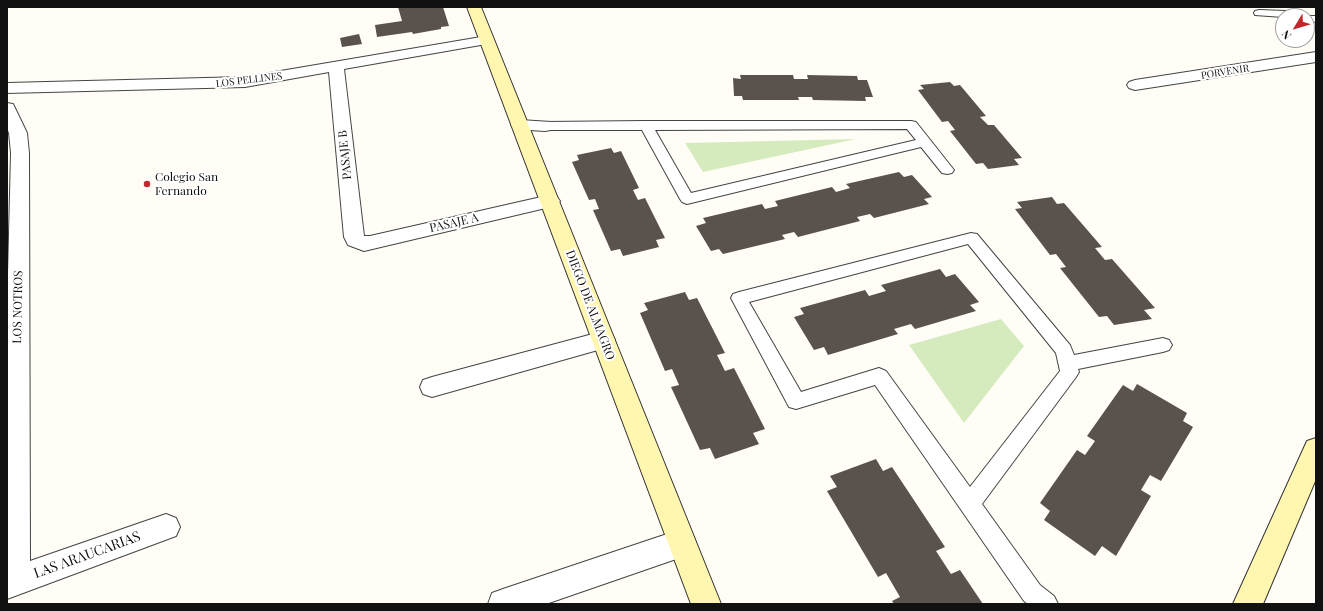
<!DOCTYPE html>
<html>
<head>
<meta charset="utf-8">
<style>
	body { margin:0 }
	#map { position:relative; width:1323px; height:611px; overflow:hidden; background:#fffdf5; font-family:"Playfair Display",serif }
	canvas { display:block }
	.frame { position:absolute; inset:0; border:8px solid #111; pointer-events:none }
	.north { position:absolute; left:1275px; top:8px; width:40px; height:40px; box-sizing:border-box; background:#fff; border:1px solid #a0a0a0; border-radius:50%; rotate:232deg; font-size:11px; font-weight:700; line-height:16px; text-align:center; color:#111 }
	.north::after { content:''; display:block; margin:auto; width:14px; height:18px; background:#c4262e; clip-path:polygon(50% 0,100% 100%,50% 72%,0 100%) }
</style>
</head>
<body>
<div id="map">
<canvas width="1323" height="611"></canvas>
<div class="frame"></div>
<div class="north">N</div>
</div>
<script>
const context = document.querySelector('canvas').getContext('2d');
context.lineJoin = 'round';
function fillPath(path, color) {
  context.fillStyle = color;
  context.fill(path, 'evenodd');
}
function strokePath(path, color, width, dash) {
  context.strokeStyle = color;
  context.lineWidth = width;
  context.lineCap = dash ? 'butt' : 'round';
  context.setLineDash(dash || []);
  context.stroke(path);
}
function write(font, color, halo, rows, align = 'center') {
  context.font = font + ' "Playfair Display",serif';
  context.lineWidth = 4;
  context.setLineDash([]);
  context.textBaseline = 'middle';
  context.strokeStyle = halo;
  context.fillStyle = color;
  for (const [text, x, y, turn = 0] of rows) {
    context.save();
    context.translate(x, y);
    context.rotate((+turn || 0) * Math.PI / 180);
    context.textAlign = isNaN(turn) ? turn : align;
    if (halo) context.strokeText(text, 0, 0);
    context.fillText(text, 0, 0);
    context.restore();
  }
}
fillPath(new Path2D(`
	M856,139L703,172L685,143Z
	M1001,319L1024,346L964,423L909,345Z`), '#d5ebbd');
fillPath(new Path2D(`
	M398,7H443L449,26L441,27V29L413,34L412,32L377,37L375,25L402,21Z
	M359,34L362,44L342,47L340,38Z
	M740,75H793L794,79H808L807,75L857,76L858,80H867L873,97H865L866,101L813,100L812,97H798L799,100H743L742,96H734L733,78L741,79Z
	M950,82L954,86L960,85L986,116L980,117L988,125H994L1022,158L1014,159L1019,165L988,169L983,163L976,164L950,131L955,130L948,121L942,122L918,90L924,89L920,85Z
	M611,148L614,153L621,151L639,188L633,190L638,200L645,198L665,238L656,240L659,247L623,256L620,249L611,251L593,210L599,209L595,199L589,200L572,162L579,160L577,155Z
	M899,172L904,177L912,175L932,197L924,199L929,204L874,218L870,214L857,217L860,221L798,237L794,232L782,235L785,239L723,254L719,249L711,251L696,226L706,223L703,218L762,204L765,209L778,206L775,201L832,187L836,192L850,188L846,184Z
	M1052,197L1057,204L1064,203L1102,247L1095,248L1105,260L1112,259L1155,308L1144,310L1152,319L1114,325L1107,316L1099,317L1060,268L1066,267L1056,254L1050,255L1015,209L1022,208L1017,202Z
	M940,269L946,277L955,274L979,302L970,305L976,311L915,329L911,324L894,329L898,334L828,355L824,347L814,350L794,317L804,314L800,308L865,290L869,296L886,291L881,285Z
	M685,292L689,300L697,298L725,353L717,355L725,371L734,368L765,429L753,433L759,444L715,459L710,448L700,450L671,387L679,385L672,369L665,371L640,313L648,310L644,303Z
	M1137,384L1187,413L1183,421L1193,427L1161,481L1150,475L1141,490L1151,496L1116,556L1102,546L1095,556L1044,520L1050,511L1040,503L1077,450L1085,455L1095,441L1087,436L1123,385L1133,391Z
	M876,459L883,471L892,467L945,547L936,551L951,574L960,570L983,604H894L892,601L900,597L886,573L878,577L827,491L837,487L830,476Z`), '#5a524d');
const lane = new Path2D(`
	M1259,10L1286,11L1302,14L1303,16H1316V22L1307,21V16L1283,17L1255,15L1254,13L1255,11Z
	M646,121H911L916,122L954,170L952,173L947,174L942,173L921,147L687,204L682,202L680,199L642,130H545L540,129L538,126L540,123L545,122ZM907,129L916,140L691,193L655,130Z
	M971,233L977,234L1070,345L1074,355L1163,338L1169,340L1172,345L1169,350L1163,352L1078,369L1079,372L1076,377L982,504L1040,585L1054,596L1058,604H1028L1024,601L875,385L796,409L789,407L731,298L733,294L739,292ZM968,244L1056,353L1060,371L970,487L886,371L879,368L801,392L749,302Z`);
const street = new Path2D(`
	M487,36L492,37L494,40L492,43L344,69L364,236H370L550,195L557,197L560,201L557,205L550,207L364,251L348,245L344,237L329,72L245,87L7,93V83L245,77Z
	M1316,52V62L1135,90L1129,88L1127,85L1129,82L1135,80Z
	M7,103L13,104L15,108L27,133L29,153L30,561L166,514L176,518L180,527L176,536L7,599V314L11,153L9,133L7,128Z
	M520,120L551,122L554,126L551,130L545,131L514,129L511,125L514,121Z
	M604,331L612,334L615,340L612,346L432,397L423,394L420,387L423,380L432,377Z
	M682,529L692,533L696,543L692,553L682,557L546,604H488L492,593L503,589Z`);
const secondary = new Path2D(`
	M467,7H481L721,604H691Z
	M1316,438V479L1263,604H1233L1307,441Z`);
strokePath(lane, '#444', 2);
strokePath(street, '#444', 2);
strokePath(secondary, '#333', 2);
fillPath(lane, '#fff');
fillPath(street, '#fff');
fillPath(secondary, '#fff6b0');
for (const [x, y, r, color] of [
	[147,184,4,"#c4262e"]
]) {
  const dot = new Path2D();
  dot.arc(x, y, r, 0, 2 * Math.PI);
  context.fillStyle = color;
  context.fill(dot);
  strokePath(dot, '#fff', 1.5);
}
write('10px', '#111', '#fff', [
	["PORVENIR",1225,72,-9],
	["LOS PELLINES",249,80,-7]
]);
write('12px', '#111', '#fff', [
	["PASAJE B",345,155,-96],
	["PASAJE A",454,223,-13],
	["DIEGO DE ALMAGRO",590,305,69],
	["LOS NOTROS",18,307,-89]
]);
write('12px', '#111', '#fff', [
	["Colegio San",155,177],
	["Fernando",155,191]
], 'left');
write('14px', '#111', '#fff', [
	["LAS ARAUCARIAS",87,555,-20]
]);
</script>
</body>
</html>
